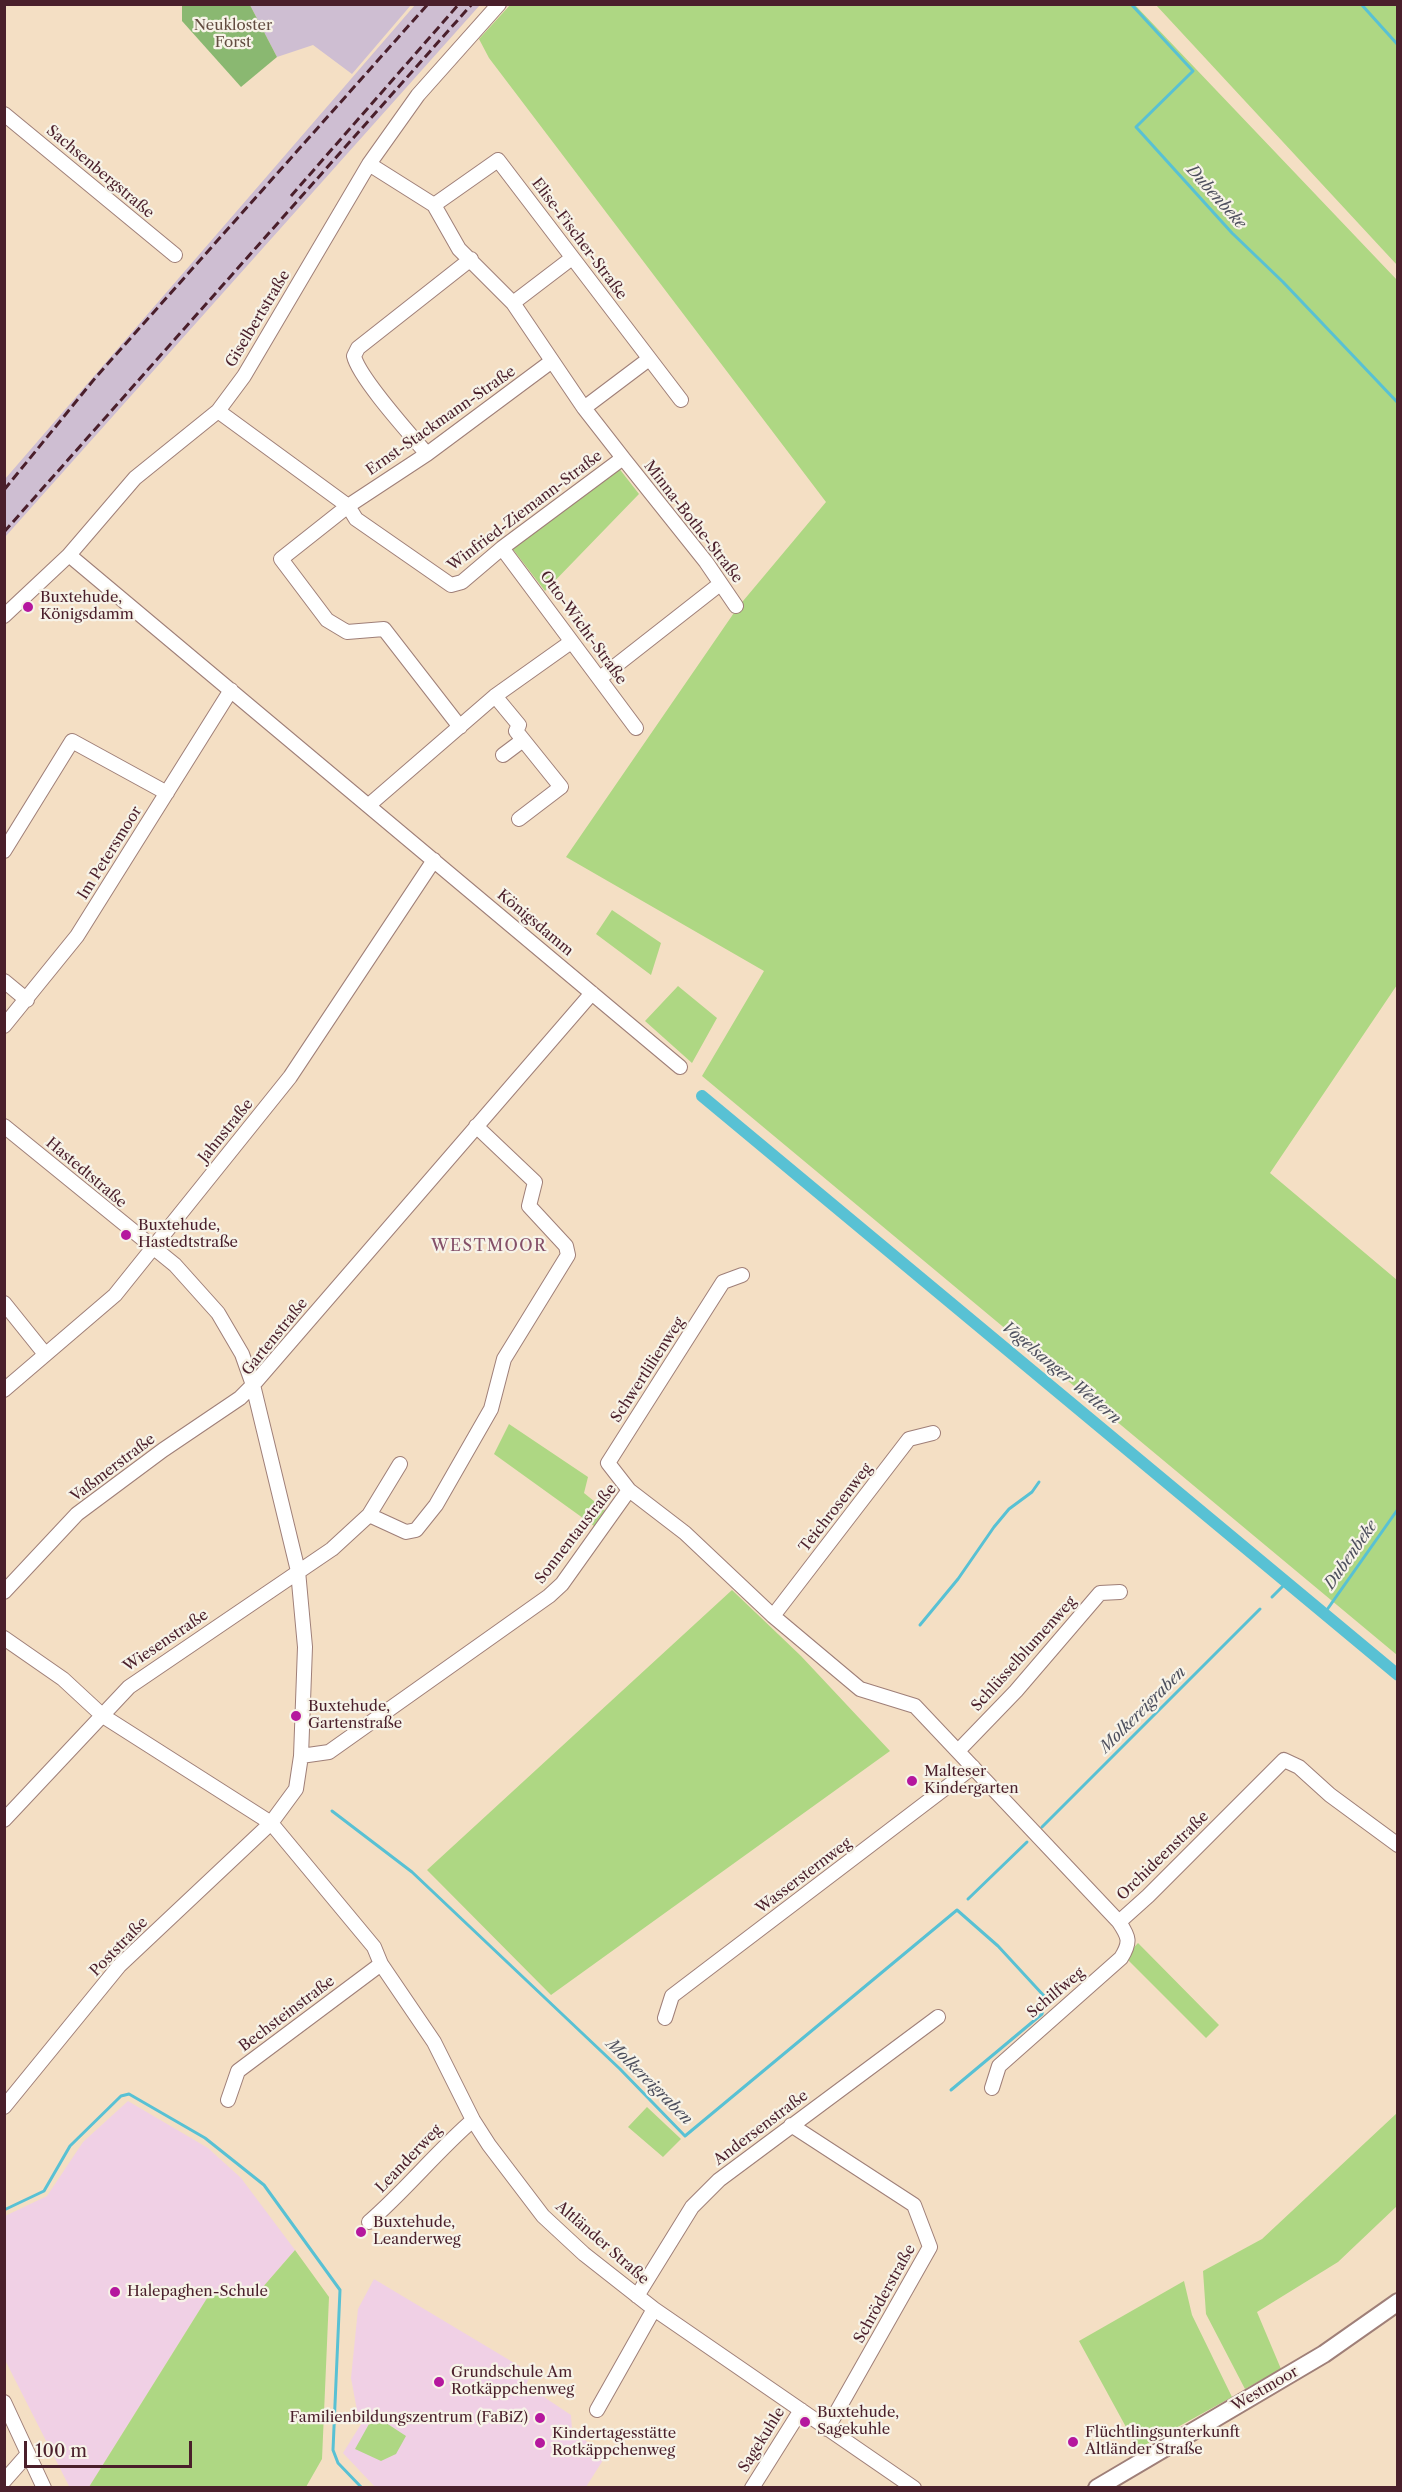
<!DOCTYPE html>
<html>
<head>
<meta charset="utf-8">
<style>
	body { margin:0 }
	#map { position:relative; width:1402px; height:2492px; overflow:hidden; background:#f4dfc4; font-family:"Libre Caslon Text",serif }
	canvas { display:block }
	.frame { position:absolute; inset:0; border:6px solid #4a1f2b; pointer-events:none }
	.scale { position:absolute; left:24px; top:2441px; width:168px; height:27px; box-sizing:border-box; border:3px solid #4a1f2b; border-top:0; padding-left:8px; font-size:18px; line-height:21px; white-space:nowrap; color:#4a1f2b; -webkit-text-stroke:4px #f7f3e8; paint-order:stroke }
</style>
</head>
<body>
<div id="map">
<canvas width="1402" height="2492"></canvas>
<div class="frame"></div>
<div class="scale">100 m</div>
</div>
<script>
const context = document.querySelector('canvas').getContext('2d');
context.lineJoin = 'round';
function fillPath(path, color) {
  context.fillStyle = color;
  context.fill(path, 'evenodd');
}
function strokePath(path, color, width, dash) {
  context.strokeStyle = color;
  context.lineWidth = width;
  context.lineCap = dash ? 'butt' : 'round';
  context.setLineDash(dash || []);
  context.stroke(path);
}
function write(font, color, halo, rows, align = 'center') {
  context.font = font + ' "Libre Caslon Text",serif';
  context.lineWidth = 4.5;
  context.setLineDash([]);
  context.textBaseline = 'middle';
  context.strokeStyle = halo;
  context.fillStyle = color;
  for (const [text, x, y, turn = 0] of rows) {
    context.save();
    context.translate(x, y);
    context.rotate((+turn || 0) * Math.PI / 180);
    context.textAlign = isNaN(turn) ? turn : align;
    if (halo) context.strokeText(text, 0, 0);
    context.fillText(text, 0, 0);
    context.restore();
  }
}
fillPath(new Path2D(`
	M128,2101L208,2148L241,2178L295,2250L262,2288H243L209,2295L89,2487L69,2486L5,2360V2216L47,2196L83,2142Z
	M374,2279L531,2373L526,2385L571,2415L572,2429L605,2457L586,2487L376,2488L343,2453L363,2421L358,2416L351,2378L358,2309Z`), '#f0d0e5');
fillPath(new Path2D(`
	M250,5H411L352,74L313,45L277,57Z
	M415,5H480L5,537V479Z`), '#cebed2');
fillPath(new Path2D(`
	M510,5H1135L1397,280V985L1270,1173L1397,1280V1655L702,1076L764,971L566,857L738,607L826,502L489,58L479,39Z
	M1156,5H1397V265Z
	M618,467L639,494L545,591L512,548Z
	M612,910L661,943L651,975L596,934Z
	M678,986L717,1018L692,1063L645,1021Z
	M509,1424L588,1477L584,1493L605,1510L594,1526L494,1454Z
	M732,1590L801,1656L890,1751L551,1995L427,1870Z
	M1138,1943L1219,2025L1206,2038L1125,1957Z
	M647,2107L681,2139L663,2157L628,2127Z
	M1397,2113V2206L1338,2262L1257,2312L1281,2369L1245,2389L1206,2314L1203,2271L1262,2239Z
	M295,2250L329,2297L322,2459L306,2487H89L209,2295L262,2288Z
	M1184,2281L1192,2315L1232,2397L1138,2449L1079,2341Z
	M374,2415L406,2436L396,2454L381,2461L355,2449Z`), '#aed783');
fillPath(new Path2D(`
	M182,5H250L277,57L241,87L182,21Z`), '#8ab871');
strokePath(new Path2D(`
	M1131,4L1193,71L1136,127L1232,233L1283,282L1398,403
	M1361,4L1398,45
	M1272,1597L1286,1583
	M1324,1614L1398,1509
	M920,1625L958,1579L994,1527L1009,1509L1032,1492L1039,1482
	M332,1811L412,1872L620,2069L685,2136L957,1910L998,1946L1045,1997L1042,2014L951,2090
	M1042,1827L1260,1609
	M968,1899L1027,1842
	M4,2210L44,2191L70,2146L121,2096L129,2094L205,2138L264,2185L340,2290L333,2450L338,2463L362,2488`), '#58c1d4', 3);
strokePath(new Path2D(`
	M702,1096L1398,1675`), '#58c1d4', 12);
const minor = new Path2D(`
	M4,114L175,255
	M434,205L498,160L681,400
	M513,303L572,258
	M584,408L649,359
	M218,411L348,506L356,519L451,585L462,582L502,548L623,458L584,408L513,303L459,249L434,205L369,164
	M427,454C410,434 359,378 354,356L358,348L471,259
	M623,458L706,562L736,606
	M502,548L636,728
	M69,555L680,1067
	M4,616L69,555L135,478L218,411L244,376L369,164L418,95L499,4
	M600,678L720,584
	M495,696L519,725L516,731L561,787L519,819
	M460,727L384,629L347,632L327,620L281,559L348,506L427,454L552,361
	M503,755L523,740
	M369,805L495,696L571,642
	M4,851L72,741L167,793
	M4,981L27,1000
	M4,1026L77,936L231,690
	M4,1126L175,1265L218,1313L242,1354L253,1385L298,1571L305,1647L301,1756L296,1789L271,1823L119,1966L4,2107
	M4,1303L45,1354
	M4,1390L115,1295L290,1077L434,860
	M629,1490L608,1463L723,1282L742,1275
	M369,1515L406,1532L416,1530L436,1505L491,1409L504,1359L568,1255L566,1246L529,1206L535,1182L476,1126
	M4,1592L77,1514L163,1450L240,1398L253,1385L592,993
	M773,1616L909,1439L933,1433
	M4,1638L63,1679L103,1716L271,1823L374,1947L381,1964L434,2042L473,2120L489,2145L543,2216L584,2254L654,2309L914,2488
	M958,1751L1016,1691L1100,1593L1120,1592
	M301,1756L329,1752L549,1596L562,1584L629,1490L685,1533L773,1616L860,1689L915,1706L1119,1922L1148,1896L1284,1760L1299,1767L1330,1795L1398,1845
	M4,1820L129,1687L332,1549L369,1515L400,1464
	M665,2018L672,1996L973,1767
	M992,2088L999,2066L1121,1958C1131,1942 1129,1937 1119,1922
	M228,2100L238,2071L381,1964
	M791,2125L914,2205L930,2247L827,2429
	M369,2222C406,2190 436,2152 473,2120
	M637,2296L692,2207L719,2180L938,2017
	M4,2402L44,2488
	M597,2410L654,2309
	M4,2481L27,2455
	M752,2488L801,2410`);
const tertiary = new Path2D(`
	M1097,2488L1324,2354L1398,2302`);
strokePath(minor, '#9f7f78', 16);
strokePath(tertiary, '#9f7f78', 20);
strokePath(minor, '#fff', 14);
strokePath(tertiary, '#fff', 16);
strokePath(new Path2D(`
	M291,196L459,4
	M4,490L96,377L428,4
	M4,532L472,4`), '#4a1f2b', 3, [9, 4.5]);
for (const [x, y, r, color] of [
	[28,607,6,"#b5179e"],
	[126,1235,6,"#b5179e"],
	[296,1716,6,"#b5179e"],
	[912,1781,6,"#b5179e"],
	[361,2232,6,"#b5179e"],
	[115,2292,6,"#b5179e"],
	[439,2382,6,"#b5179e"],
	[540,2418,6,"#b5179e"],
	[805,2422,6,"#b5179e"],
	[1073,2442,6,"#b5179e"],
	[540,2443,6,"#b5179e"]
]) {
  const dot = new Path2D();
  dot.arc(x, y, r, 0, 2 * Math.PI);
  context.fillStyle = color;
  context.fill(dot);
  strokePath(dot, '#f7f3e8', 2);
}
write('15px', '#634d41', '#f7f3e8', [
	["Neukloster",233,26],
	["Forst",233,43]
]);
write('15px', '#4a1f2b', '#f7f3e8', [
	["Sachsenbergstraße",100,172,40],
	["Elise-Fischer-Straße",579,239,53],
	["Giselbertstraße",258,319,-59],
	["Ernst-Stackmann-Straße",441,421,-35],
	["Winfried-Ziemann-Straße",525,511,-37],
	["Minna-Bothe-Straße",693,522,52],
	["Otto-Wicht-Straße",583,628,54],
	["Im Petersmoor",110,853,-58],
	["Königsdamm",535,923,40],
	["Jahnstraße",226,1131,-51],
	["Hastedtstraße",86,1173,40],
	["Gartenstraße",275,1337,-51],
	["Schwertlilienweg",648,1370,-57],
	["Vaßmerstraße",113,1468,-37],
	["Teichrosenweg",836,1508,-52],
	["Sonnentaustraße",576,1534,-52],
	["Wiesenstraße",166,1641,-34],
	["Schlüsselblumenweg",1024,1654,-48],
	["Orchideenstraße",1163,1856,-44],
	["Wassersternweg",804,1876,-37],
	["Poststraße",119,1947,-46],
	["Schilfweg",1056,1993,-40],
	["Bechsteinstraße",287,2014,-37],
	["Andersenstraße",761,2128,-37],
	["Leanderweg",409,2159,-46],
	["Altländer Straße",602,2243,41],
	["Schröderstraße",885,2294,-61],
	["Westmoor",1265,2389,-30],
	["Sagekuhle",762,2440,-58]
]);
write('15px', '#4a1f2b', '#f7f3e8', [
	["Buxtehude,",40,598],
	["Königsdamm",40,615],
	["Buxtehude,",138,1226],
	["Hastedtstraße",138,1243],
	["Buxtehude,",308,1707],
	["Gartenstraße",308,1724],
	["Malteser",924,1772],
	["Kindergarten",924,1789],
	["Buxtehude,",373,2223],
	["Leanderweg",373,2240],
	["Halepaghen-Schule",127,2292],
	["Grundschule Am",451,2373],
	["Rotkäppchenweg",451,2390],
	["Buxtehude,",817,2413],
	["Sagekuhle",817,2430],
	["Familienbildungszentrum (FaBiZ)",528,2418,"right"],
	["Flüchtlingsunterkunft",1085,2433],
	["Altländer Straße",1085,2450],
	["Kindertagesstätte",552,2434],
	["Rotkäppchenweg",552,2451]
], 'left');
write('italic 16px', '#4e505e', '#f7f3e8', [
	["Dubenbeke",1216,197,48],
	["Vogelsanger Wettern",1061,1373,40],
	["Dubenbeke",1351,1555,-55],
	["Molkereigraben",1143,1710,-45],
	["Molkereigraben",649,2082,45]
]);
context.letterSpacing = '1.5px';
write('16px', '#844f68', '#f7f3e8', [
	["WESTMOOR",489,1246]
]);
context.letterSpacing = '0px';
</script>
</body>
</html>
